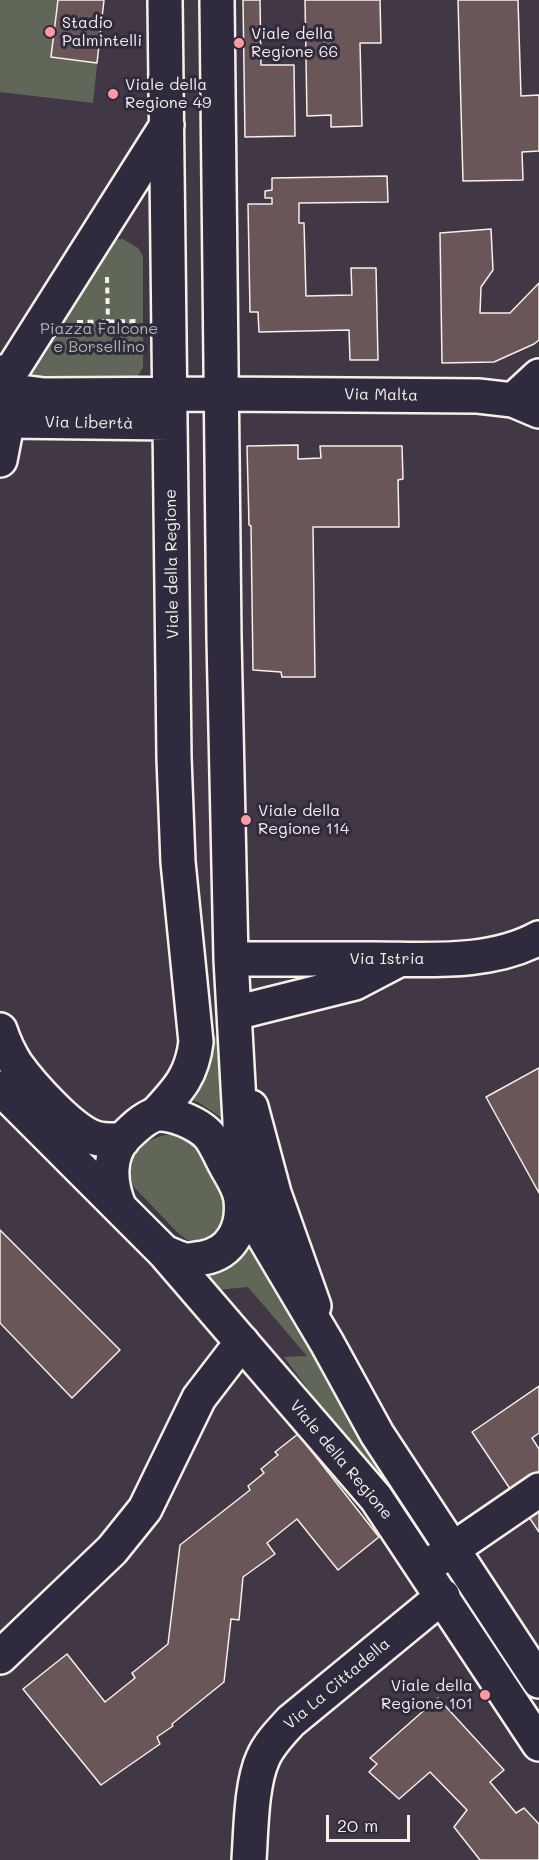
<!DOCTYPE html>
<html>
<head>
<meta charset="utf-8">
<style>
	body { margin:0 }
	#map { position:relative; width:539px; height:1860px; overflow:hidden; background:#413745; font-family:Mali,sans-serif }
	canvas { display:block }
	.scale { position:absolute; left:326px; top:1815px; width:84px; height:27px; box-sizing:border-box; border:3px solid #f4f1e8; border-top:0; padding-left:8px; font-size:18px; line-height:21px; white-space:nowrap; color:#f4f1e8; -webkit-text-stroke:4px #2f2a3d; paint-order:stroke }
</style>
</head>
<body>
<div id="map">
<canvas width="539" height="1860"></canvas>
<div class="scale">20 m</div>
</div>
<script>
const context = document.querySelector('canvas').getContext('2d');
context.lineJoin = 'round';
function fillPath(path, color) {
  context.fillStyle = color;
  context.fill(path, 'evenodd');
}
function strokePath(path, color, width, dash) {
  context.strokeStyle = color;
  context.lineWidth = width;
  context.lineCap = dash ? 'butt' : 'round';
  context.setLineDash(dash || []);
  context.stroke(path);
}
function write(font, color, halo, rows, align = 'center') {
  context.font = font + ' Mali,sans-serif';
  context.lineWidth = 6;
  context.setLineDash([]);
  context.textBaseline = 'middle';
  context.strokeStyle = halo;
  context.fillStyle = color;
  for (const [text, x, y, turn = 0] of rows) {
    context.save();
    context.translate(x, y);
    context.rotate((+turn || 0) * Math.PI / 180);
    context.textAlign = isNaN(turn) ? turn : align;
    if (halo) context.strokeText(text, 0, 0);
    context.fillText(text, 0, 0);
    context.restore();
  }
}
fillPath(new Path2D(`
	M0,0H104L93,103L0,92Z
	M123,239L138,248L143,256V367L137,378L39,385L28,376L30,370L107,240Z
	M220,1036L225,1120L198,1102L186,1099L207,1037Z
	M173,1134L184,1136L195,1145L224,1202L226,1216L222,1228L212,1236L198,1241L187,1240L177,1232L133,1186L130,1173L132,1159L146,1142L161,1136Z
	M252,1247L419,1520L408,1523L284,1357L307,1356L248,1287L217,1290L207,1277C227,1272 238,1261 252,1247Z`), '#606759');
const building = new Path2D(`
	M58,0H104L97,63L51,57Z
	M243,0H260L261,65H294L295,136L245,137Z
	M305,0H380L381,43H360L362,126L331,127V115L307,116Z
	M458,0H518L521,96L539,95V151L522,152L523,180L463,181Z
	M387,176L388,202L299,203V223H304L306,296L352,295L351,268H376L378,360H350L349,330L259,332L258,312H250L248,204H272V198H265V191L272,190V178Z
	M491,229L493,270L481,287L480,313H510L539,283V340L534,344L494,362L442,363L440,233Z
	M298,445V459L321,458L320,446H402L403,479L398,480L399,527H313L315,677H282L281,672L253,670L251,526L249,525L247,446Z
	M539,1068V1193L486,1097Z
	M0,1230L120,1350L72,1398L0,1323Z
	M539,1386V1433L532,1438L539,1449V1532L472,1432Z
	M298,1434L379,1537L338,1570L297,1519L267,1543L275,1554L243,1577L239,1620L231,1619L224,1682L172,1724L173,1726L157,1737L160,1744L101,1785L23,1689L67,1654L105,1702L135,1678L132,1673L168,1644L180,1545L250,1490L248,1486L264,1473L261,1469L278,1455L275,1452Z
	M438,1698L504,1770L490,1782L516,1813L524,1808L539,1824V1860H480L454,1827L467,1810L430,1772L399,1799L369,1772L377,1764L370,1758Z`);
fillPath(building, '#6a5658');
strokePath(building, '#f4f1e8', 1.5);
const minor = new Path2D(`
	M217,0L224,638L231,959L240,1121V1191
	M7,378L167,125
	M14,391L44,395L221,394L478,396L513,400L539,411
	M513,400L539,376
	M8,421L170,423
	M231,959C278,959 326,959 373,959C427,959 490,965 539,938
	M235,1013L355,983L397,961
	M251,1107L274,1193L314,1306
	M156,1114C178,1090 192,1076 196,1042L178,862L174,758L165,0
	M428,1566L539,1490
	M0,1657L112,1550L145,1509L199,1398L242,1342
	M249,1860C251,1831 251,1784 263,1758C269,1744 280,1733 291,1721L443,1596`);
const major = new Path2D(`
	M0,372C19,389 20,413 0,429
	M0,460L7,424
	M0,1030C4,1042 9,1053 16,1064C31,1085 71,1130 95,1138C104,1141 113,1140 123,1140
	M0,1088L164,1252C169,1254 175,1257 181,1259C187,1261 196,1259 203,1258C232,1253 244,1227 241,1200C240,1188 232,1177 226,1166C221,1157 217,1147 211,1138C202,1125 169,1110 154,1115C143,1119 133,1129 125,1137C107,1156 110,1184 119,1206
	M241,1198L327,1343L377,1434L539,1681
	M164,1252L376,1498L539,1744`);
strokePath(minor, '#f4f1e8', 38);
strokePath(major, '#f4f1e8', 38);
strokePath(new Path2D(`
	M107,277L108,321
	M77,322L138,321`), '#f4f1e8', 4, [6, 4.5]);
strokePath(minor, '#2f2a3d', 33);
strokePath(major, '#2f2a3d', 33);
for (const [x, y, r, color] of [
	[50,32,6,"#ff9aa2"],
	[239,43,6,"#ff9aa2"],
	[113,94,6,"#ff9aa2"],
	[246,820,6,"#ff9aa2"],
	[485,1695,6,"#ff9aa2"]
]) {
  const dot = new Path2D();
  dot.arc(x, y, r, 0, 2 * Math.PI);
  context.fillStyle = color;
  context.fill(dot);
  strokePath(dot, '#2f2a3d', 2);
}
write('16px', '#f4f1e8', '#2f2a3d', [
	["Stadio",62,23],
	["Palmintelli",62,41],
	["Viale della",251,34],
	["Regione 66",251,52],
	["Viale della",125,85],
	["Regione 49",125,103],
	["Viale della",258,811],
	["Regione 114",258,829],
	["Viale della",473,1686,"right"],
	["Regione 101",473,1704,"right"]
], 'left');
write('16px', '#b1b3a8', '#2f2a3d', [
	["Piazza Falcone",99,329],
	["e Borsellino",99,347]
]);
write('16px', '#f4f1e8', '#2f2a3d', [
	["Via Malta",381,395,1],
	["Via Libertà",89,423,1],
	["Viale della Regione",172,564,-91],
	["Via Istria",387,959],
	["Viale della Regione",341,1460,50],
	["Via La Cittadella",337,1684,-40]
]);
</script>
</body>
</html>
